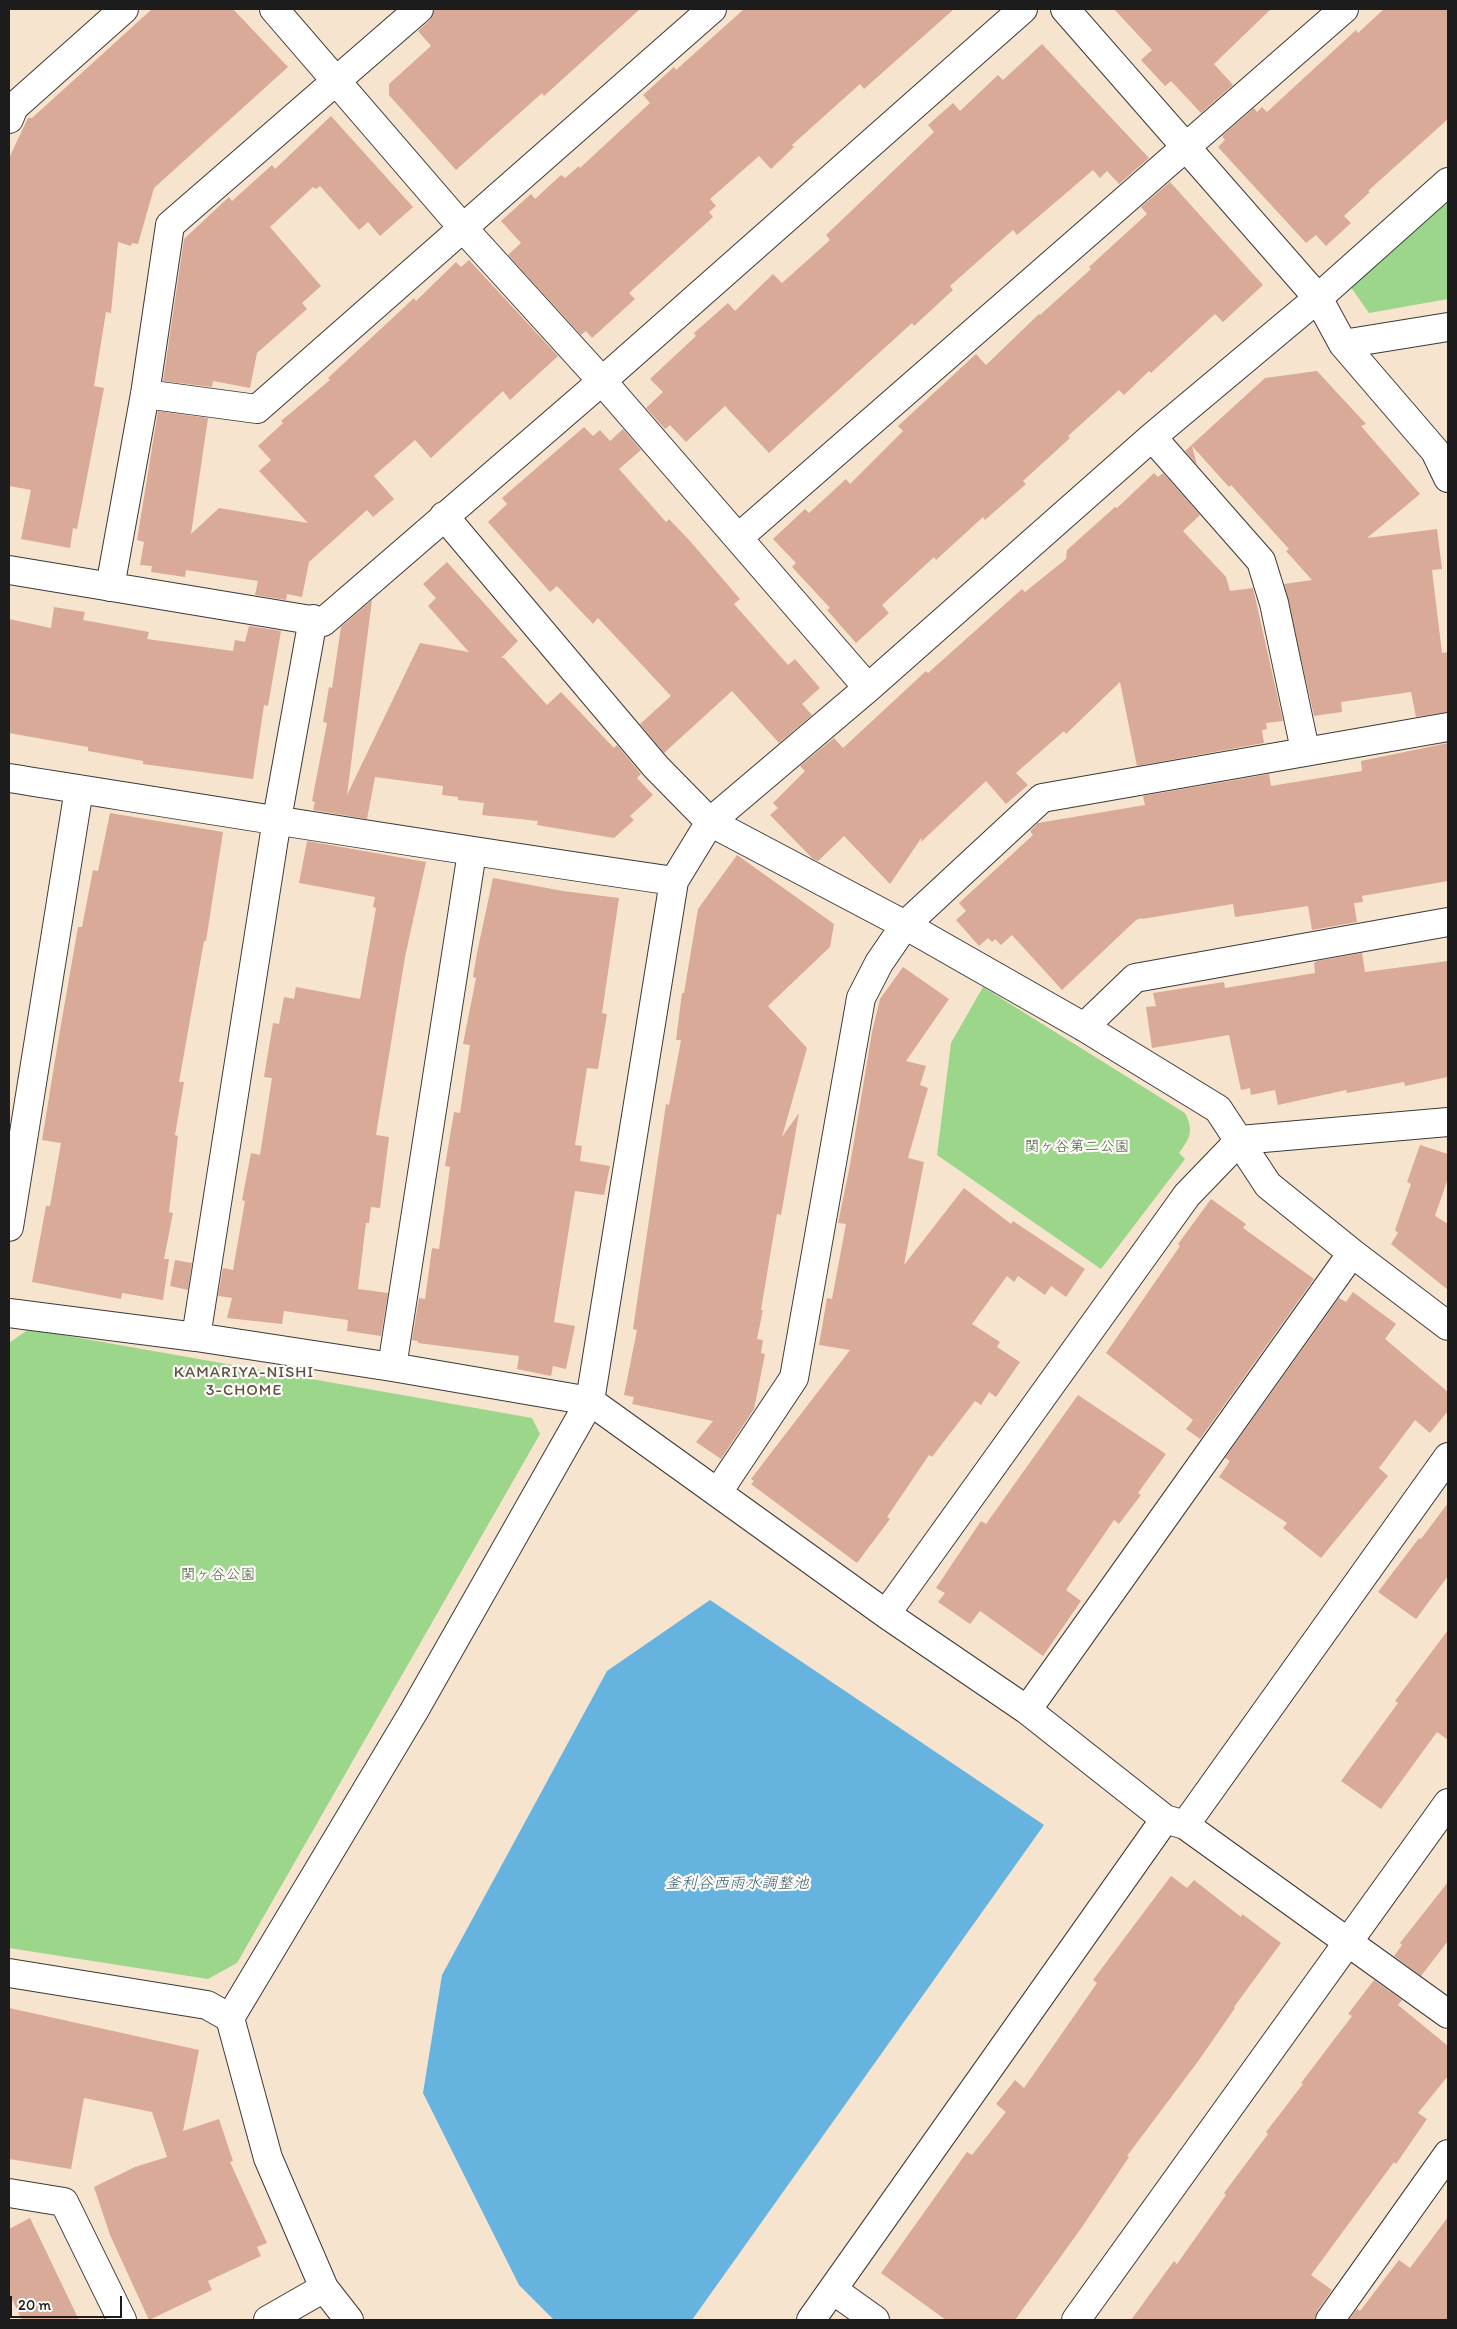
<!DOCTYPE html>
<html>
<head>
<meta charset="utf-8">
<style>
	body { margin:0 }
	#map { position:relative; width:1457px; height:2329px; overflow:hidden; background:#f7e4ce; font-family:Itim,sans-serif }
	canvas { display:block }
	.frame { position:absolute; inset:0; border:10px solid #1c1c1c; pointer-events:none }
	.scale { position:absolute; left:10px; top:2296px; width:112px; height:22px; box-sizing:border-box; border:2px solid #1c1c1c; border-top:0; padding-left:6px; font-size:15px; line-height:18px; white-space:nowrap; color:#1c1c1c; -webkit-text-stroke:4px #fdfcf7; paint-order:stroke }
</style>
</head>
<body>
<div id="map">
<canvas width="1457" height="2329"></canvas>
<div class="frame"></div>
<div class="scale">20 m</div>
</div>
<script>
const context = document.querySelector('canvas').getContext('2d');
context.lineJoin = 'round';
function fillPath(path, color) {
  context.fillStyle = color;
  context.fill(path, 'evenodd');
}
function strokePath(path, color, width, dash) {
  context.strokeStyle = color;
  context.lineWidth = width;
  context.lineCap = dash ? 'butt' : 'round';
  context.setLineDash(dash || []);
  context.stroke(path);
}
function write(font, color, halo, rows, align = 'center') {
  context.font = font + ' Itim,"Klee One",sans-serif';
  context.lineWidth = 4.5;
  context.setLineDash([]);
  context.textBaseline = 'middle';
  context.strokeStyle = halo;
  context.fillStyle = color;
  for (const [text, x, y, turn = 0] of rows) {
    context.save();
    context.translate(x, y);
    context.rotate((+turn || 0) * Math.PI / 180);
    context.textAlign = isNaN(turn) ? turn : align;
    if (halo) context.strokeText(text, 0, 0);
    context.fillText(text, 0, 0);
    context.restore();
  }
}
fillPath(new Path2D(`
	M1448,200V299L1369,313L1350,286Z
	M983,987L1185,1113C1194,1131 1190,1138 1179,1153L1185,1159L1101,1269L937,1155L951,1043Z
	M29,1329L532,1418L540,1434L237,1963L208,1979L9,1948V1343Z`), '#9bd68a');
fillPath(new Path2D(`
	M710,1600L1044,1825L692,2320H554L519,2285L423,2093L442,1975L607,1671Z`), '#66b3e0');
fillPath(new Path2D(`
	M152,9H233L288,67L154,188L138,244L132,243L131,246L118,242L111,313L106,312L94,386L104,388L77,529L73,528L70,548L21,539L31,490L9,486V158L28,118H32Z
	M434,9H640L544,96L542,93L456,170L389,95V84L431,46L418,31L430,20Z
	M744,9H954L864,89L860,84L792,145L794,147L771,169L759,156L710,199L716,206L709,212L713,217L629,293L635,299L592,338L586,331L581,335L508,255L521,243L501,221L531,194L535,199L561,175L565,178L579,166L580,168L650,103L643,95L674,67L676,70Z
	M1114,9H1271L1214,64L1233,85L1201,113L1171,81L1165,86L1141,60L1152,50Z
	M1384,9H1448V119L1368,191L1370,192L1344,216L1351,223L1326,246L1316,235L1306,243L1218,147L1225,140L1222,136L1254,108L1257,112L1262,107L1267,112L1356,30L1358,33Z
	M1042,44L1149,158L1119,184L1107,171L1100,178L1093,170L1017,235L1013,230L950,286L953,290L914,326L912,323L769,453L725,406L686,442L670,425L665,429L646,408L663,392L650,379L696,336L694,333L728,303L735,311L773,274L782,283L830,240L826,235L934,132L928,125L953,103L960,111L998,75L1003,80Z
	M331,116L413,207L380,236L368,222L359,230L320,186L316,189L313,187L270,227L321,286L302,303L307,309L257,353L250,388L213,381L212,387L163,381L184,239L229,197L232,201L272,165L275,169Z
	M1170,182L1263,285L1223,322L1215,314L1151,373L1149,371L1124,395L1119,390L1068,436L1070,438L1023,481L1026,484L985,520L983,517L936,560L934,557L882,605L889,613L856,643L827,610L830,608L792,567L796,563L773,539L805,509L809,513L846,479L850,484L903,431L898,426L976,354L986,365L1039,314L1040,315L1091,269L1089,267L1147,214L1141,207Z
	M469,260L558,356L510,400L503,391L431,458L415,440L374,476L394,499L373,517L367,510L309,562L302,597L287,594L286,600L255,595L258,581L186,570L185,577L151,572L152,566L140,565L144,542L137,540L158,411L208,418L191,534L219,508L308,523L259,471L271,460L258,446L283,423L281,421L330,380L328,378L414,298L416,301L456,262L461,267Z
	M1317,371L1366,424L1361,426L1420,494L1367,538L1437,529L1442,569L1432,570L1442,653L1448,652V712L1416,717L1411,692L1341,702L1342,712L1314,716L1284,584L1312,580L1286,551L1289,549L1231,485L1229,487L1192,446L1197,465L1185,451L1265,378Z
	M584,427L593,436L600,430L610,441L623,429L641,450L619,469L666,522L669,519L690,541L740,599L734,604L788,665L795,659L820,688L802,704L812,715L779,743L732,691L664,753L640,724L671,696L598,618L593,624L557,586L550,592L488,522L507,504L502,498Z
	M1154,473L1158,477L1163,473L1200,515L1183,531L1226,577L1230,591L1253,588L1283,721L1266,723L1267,729L1262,730L1264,743L1137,766L1120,682L1066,734L1064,731L1016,773L1028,785L1006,804L986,781L921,842L922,837L890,884L844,836L818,861L813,859L770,815L778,808L773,803L805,771L800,766L834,738L843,748L926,671L928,673L1022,589L1025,592L1066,559L1067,550L1115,507L1117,508Z
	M447,562L518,641L501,658H504L547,705L561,692L614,748L617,745L641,774L637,778L653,795L630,816L634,820L614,838L537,825L538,821L482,815L484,803L458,800V797L442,795L443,786L375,777L367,819L313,810L315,802L312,801L327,723L323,722L329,687L332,688L341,627L372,600L347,795L420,643L469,652L428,606L436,598L423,584Z
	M54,607L85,612L83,620L149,632L147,639L233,651L235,640L245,642L249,626L281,631L268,706L264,705L253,779L143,764V761L88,751V747L9,733V619L51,628Z
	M1448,743V881L1362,896L1363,902L1354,903L1357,922L1312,930L1308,906L1235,917L1233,904L1142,919V918L1136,920L1062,990L1012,935L1001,945L995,939L992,942L988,938L979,946L956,920L966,911L959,903L1033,835L1030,831L1038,823L1145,805L1143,796L1269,774L1271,786L1362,771L1361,761Z
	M110,813L223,832L206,941H204L179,1082H184L175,1135L178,1136L169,1212L173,1213L164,1259H169L163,1300L122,1293L121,1299L32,1282L46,1206H50L61,1143L42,1140L58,1042L78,927H82L93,870L98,871Z
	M307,841L426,862L405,957L376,1135L389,1137L380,1208L371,1207L369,1223H366L358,1289L388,1293L381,1336L347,1331L348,1320L284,1311L282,1324L227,1318L232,1298L218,1296L223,1268L233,1270L245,1201L242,1200L251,1153L260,1155L272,1078L264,1077L273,1023L279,1024L284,997L294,999L296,987L360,999L376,908L373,907L375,897L299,883Z
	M737,855L834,924L830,947L768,1006L807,1048L782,1137L799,1113L781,1215L777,1214L761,1310H763L757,1339L763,1340L761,1353L765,1354L754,1409L721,1459L696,1442L713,1421L632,1404L634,1397L624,1395L637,1330L633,1329L666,1104L669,1105L681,1040H676L682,993H684L698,909Z
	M493,878L563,891L619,898L602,1013L607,1014L598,1069L587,1068L575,1145L582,1146L580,1161L610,1166L604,1195L575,1191L554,1322L575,1326L566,1369L553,1366L551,1376L517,1369L519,1356L418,1343V1341L412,1340L419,1298L425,1299L432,1248L439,1249L450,1167L445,1166L454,1112L460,1113L470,1045L463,1044L476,978L473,977L477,953Z
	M1362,953L1365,972L1448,961V1077L1405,1086L1404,1082L1347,1093L1346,1090L1278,1105L1275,1090L1251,1095L1250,1088L1241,1090L1229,1035L1152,1048L1146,1007L1156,1006L1153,993L1224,982L1225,988L1315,973L1314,963L1317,961Z
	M903,967L949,999L906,1061L926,1066L920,1085L928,1088L908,1158L924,1162L904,1265L964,1188L1011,1224L1013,1221L1085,1269L1066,1297L1051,1286L1045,1295L1018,1276L1014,1282L1007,1276L972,1324L1000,1342L997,1347L1020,1362L996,1397L989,1392L981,1405L975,1401L932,1457L929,1455L887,1517L890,1519L857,1563L751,1484L754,1481L751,1479L850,1350L819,1345L827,1298L832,1299L846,1224L838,1223L850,1165L872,1032L880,999Z
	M1420,1145L1448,1154V1178L1435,1216L1448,1224V1290L1391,1244L1398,1233L1395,1230L1411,1184L1407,1182Z
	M1211,1199L1246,1224L1243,1228L1314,1279L1200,1439L1186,1429L1193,1420L1106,1353L1180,1246L1178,1244Z
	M175,1260L192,1263L188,1290L170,1286Z
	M1353,1292L1396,1324L1385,1339L1448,1392V1411L1430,1433L1415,1420L1379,1468L1388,1476L1321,1558L1283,1528L1287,1523L1219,1477L1230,1461L1225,1458L1339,1298L1346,1302Z
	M1078,1395L1166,1454L1138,1493L1141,1495L1119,1524L1114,1520L1066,1590L1081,1601L1043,1656L980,1611L970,1624L938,1602L945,1593L936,1588L981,1521L986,1524Z
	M1448,1503V1576L1416,1619L1378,1592L1419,1538L1421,1539Z
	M1448,1630V1740L1437,1732L1381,1809L1341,1781L1398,1703L1395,1701Z
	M1171,1876L1187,1888L1194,1880L1241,1917L1242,1914L1281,1943L1234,2007L1235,2008L1199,2060L1127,2156L1129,2157L1082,2227L1015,2320H946L881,2273L967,2152L972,2155L1006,2112L996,2104L1015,2080L1024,2088L1097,1983L1093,1980Z
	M1448,1882V1941L1421,1976L1394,1956L1402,1945L1400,1943Z
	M1374,1980L1402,2000L1398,2005L1448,2046V2076L1418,2113L1427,2119L1396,2164L1394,2162L1311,2275L1332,2290L1317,2311L1315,2320H1131L1174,2261L1177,2264L1226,2195L1224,2193L1268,2134L1266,2132L1303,2084L1301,2083L1352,2016L1348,2014Z
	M9,2008L199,2050L183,2131L219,2119L233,2161L230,2162L267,2243L257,2247L261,2256L208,2281L212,2290L149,2320L110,2235L94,2187L135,2167L167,2157L152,2112L84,2098L71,2169L9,2159Z
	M1448,2217V2320H1349L1357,2309L1360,2311L1399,2260L1410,2268Z
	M30,2218L79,2320H22L9,2293V2229Z`), '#d9aa97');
const minor = new Path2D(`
	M274,9L462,227L602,381L868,688
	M1065,9L1318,298L1343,344L1435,451L1448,478
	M9,119L14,107L124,9
	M1343,344L1448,327
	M145,394L257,409L712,9
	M1152,437L1261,561L1274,603L1305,750
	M444,516L656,767L710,822L905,925L1084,1027L1218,1109L1268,1185L1352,1253L1448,1326
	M738,538L1344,9
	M9,570L323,622L602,381L1023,9
	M110,587L145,394L170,225L419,9
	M9,778C230,813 452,849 674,881
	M1084,1027L1135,978L1448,922
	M9,1227L79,789
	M9,1313L196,1337L392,1367L590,1401L886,1614L1027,1710L1165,1819L1185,1825L1448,2014
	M196,1337L277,819L313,619
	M392,1367L472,852
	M718,1492L794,1378L861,998L879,963L905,925L1042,798L1448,727
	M886,1614L1187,1195L1240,1140L1448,1122
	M1027,1710L1352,1253
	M1185,1825L1448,1457
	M9,1973L207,2005L230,2018L268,2158L324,2288L349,2320
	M230,2018L414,1711L590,1401L674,881L710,822L868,688L1152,437L1318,298L1448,182
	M9,2193L64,2202L122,2320
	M833,2290L875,2320
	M268,2320L324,2288
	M811,2320L1165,1819
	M1076,2320L1448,1803
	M1330,2320L1448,2154`);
strokePath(minor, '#3d3a37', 30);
strokePath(minor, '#fff', 28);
write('15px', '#485d42', '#fdfcf7', [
	["関ヶ谷第二公園",1077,1147],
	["関ヶ谷公園",218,1575]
]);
context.letterSpacing = '1px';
write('16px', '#5e4e47', '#fdfcf7', [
	["KAMARIYA-NISHI",244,1373],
	["3-CHOME",244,1391]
]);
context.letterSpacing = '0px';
write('italic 16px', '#3d6074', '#fdfcf7', [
	["釜利谷西雨水調整池",737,1884]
]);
</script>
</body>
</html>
